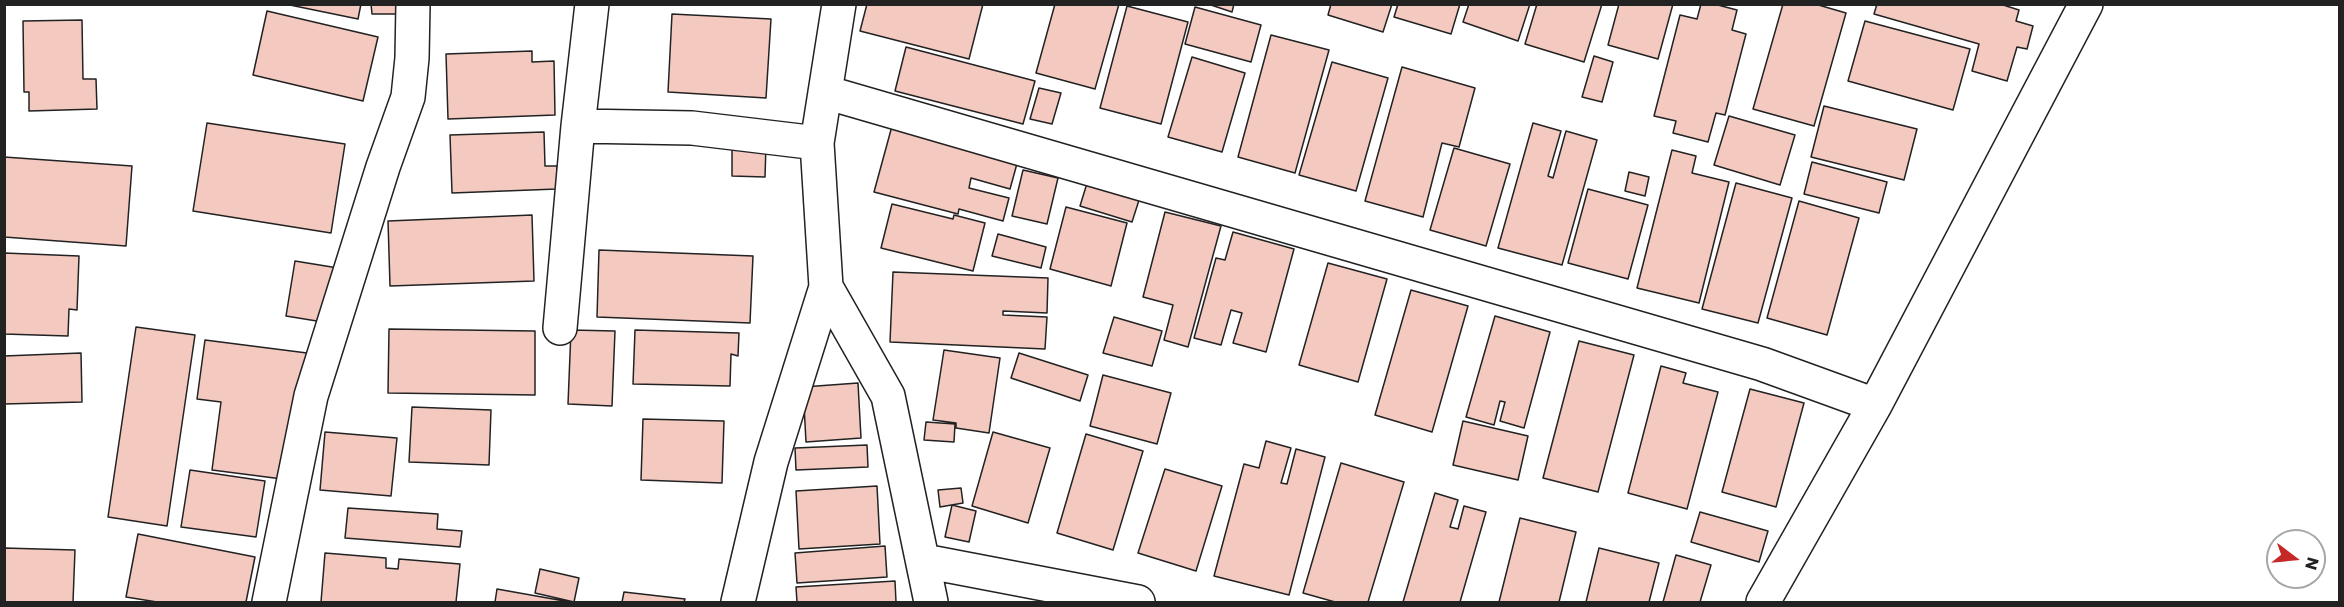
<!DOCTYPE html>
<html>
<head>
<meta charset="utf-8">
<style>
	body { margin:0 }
	#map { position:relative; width:2344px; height:607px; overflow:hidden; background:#fff; font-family:Poppins,sans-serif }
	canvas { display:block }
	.frame { position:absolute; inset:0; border:6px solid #222; pointer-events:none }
	.north { position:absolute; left:2266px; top:529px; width:60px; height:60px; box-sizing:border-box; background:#fff; border:2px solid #a7a7a7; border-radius:50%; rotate:106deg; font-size:16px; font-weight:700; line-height:24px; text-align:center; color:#222 }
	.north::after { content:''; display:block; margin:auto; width:21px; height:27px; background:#c62828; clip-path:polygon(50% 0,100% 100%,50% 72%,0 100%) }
</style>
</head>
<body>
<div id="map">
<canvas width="2344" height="607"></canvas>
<div class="frame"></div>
<div class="north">N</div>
</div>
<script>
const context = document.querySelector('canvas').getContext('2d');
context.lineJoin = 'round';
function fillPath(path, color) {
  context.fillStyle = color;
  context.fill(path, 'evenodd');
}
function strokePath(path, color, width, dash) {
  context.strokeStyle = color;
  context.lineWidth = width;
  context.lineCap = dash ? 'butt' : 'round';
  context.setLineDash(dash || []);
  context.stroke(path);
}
const building = new Path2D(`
	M285,4H361L358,19Z
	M371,4H397V14H372Z
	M867,4H983L969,59L860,31Z
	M1055,4H1119L1095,89L1036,73Z
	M1208,4H1234L1232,12Z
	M1331,4H1392L1383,32L1328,15Z
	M1398,4H1460L1451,34L1394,17Z
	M1469,4H1530L1518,41L1463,22Z
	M1537,4H1602L1584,62L1525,44Z
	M1619,4H1673L1658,59L1608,45Z
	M1701,4H1714L1737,10L1732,30L1746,34L1725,115L1716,113L1708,142L1673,133L1676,121L1654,116L1680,15L1697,19Z
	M1783,4H1815L1846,13L1814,126L1753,109Z
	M1877,4H2000L2019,10L2016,21L2033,26L2027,49L2017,47L2007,81L1972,71L1979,44L1874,14Z
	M1127,6L1188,22L1161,124L1100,108Z
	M1195,7L1261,25L1251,62L1185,44Z
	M267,11L378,37L363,101L253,75Z
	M672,14L771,19L766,98L668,92Z
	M82,20L83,79H96L97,109L29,111V92H24L23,21Z
	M1865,21L1970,49L1953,110L1848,81Z
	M1271,35L1329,50L1295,173L1238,157Z
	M906,47L1035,81L1023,124L895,91Z
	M532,51V62L554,61L555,115L448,119L446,54Z
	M1594,56L1613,62L1602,102L1582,97Z
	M1192,57L1245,73L1222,152L1168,137Z
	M1332,62L1388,78L1356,191L1299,175Z
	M1402,67L1475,88L1459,147L1442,143L1423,217L1365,201Z
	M1039,88L1061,93L1052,124L1030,119Z
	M1824,106L1917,129L1904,180L1811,157Z
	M1729,116L1795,135L1780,185L1714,165Z
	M207,123L345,144L331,233L193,211Z
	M1533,123L1561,131L1548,176L1553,178L1566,131L1597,140L1562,265L1498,248Z
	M892,126L1018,160L1010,189L971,178L969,188L1009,198L1003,221L959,209L958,214L874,192Z
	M544,132L545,166H557V189L452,193L450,135Z
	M732,144L766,145L765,177L732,176Z
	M1454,148L1510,164L1486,246L1430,230Z
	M1672,150L1696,156L1692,173L1729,182L1699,303L1637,288Z
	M4,157L132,166L126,246L4,237Z
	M1812,162L1887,182L1879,213L1804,194Z
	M1023,170L1058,178L1047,224L1012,216Z
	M1629,172L1649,177L1645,196L1625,191Z
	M1088,180L1140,197L1132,222L1080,206Z
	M1736,183L1792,198L1758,323L1702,309Z
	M1588,189L1648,205L1628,279L1568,263Z
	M1799,201L1859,218L1827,335L1767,318Z
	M892,204L953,219L954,215L985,223L973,271L881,248Z
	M1066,207L1127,223L1111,286L1050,269Z
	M1165,212L1221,226L1188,347L1164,340L1173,305L1143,297Z
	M532,215L534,281L390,286L388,221Z
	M1233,232L1294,249L1266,352L1233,343L1242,313L1231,310L1221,345L1194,338L1216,258L1225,260Z
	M998,234L1046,247L1041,268L992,256Z
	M599,250L753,256L750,323L597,317Z
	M4,253L79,256L77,310L69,309L68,336L4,334Z
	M295,261L338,268L329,323L286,316Z
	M1328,263L1387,279L1358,382L1299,365Z
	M893,272L1048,278L1047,313L1003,311V315L1047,317L1045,349L890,342Z
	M1411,290L1468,306L1432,432L1375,415Z
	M1495,316L1550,332L1524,428L1500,421L1505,402L1500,401L1494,425L1466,417Z
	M1114,317L1162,331L1152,366L1103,353Z
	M136,327L195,335L167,526L108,517Z
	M389,329L535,331V395L388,393Z
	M571,330L615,331L612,406L568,404Z
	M635,330L739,333L738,356L731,354L730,386L633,384Z
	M205,340L307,353L290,480L212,470L221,402L197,399Z
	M1579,341L1634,355L1598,492L1543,478Z
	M944,350L1000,358L989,433L956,428V423L933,420Z
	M81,353L82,402L4,404V356Z
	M1019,353L1088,375L1080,401L1011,378Z
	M1661,366L1686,373L1683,383L1718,392L1687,509L1628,493Z
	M1103,375L1171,393L1157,444L1090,426Z
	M858,383L861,438L806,442L803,387Z
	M1750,389L1804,403L1776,507L1722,492Z
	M412,407L491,410L489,465L409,462Z
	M643,419L724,421L722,483L641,480Z
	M1463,421L1528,436L1518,480L1453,465Z
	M926,422L955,424L954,442L924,440Z
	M325,432L397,438L391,496L320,490Z
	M993,432L1050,448L1028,523L972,506Z
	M1086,434L1143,451L1113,550L1057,533Z
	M1266,441L1291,448L1281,483L1287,484L1296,449L1325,457L1289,595L1214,576L1244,464L1259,468Z
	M867,445L868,467L796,470L795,448Z
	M1341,463L1404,482L1368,602H1335L1303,593Z
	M1165,469L1222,486L1196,571L1138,553Z
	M190,470L265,481L256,537L181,527Z
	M877,486L880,544L799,549L796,491Z
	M961,488L963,503L940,507L938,490Z
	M1435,493L1458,500L1450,527L1458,529L1464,506L1486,512L1460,602H1403Z
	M952,505L976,511L969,542L945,537Z
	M348,508L438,514L437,529L462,531L460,547L345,538Z
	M1700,512L1768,531L1759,562L1691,542Z
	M1520,518L1576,532L1559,602H1499Z
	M138,534L255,557L246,602H157L126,597Z
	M885,546L887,577L797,583L795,553Z
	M4,548L75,550L73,602H4Z
	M1599,548L1659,563L1649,602H1586Z
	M325,553L386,558V568L398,569L399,559L460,564L456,602H321Z
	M1676,555L1711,565L1700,602H1663Z
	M540,569L579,578L574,602L535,593Z
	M895,581L896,602H797L796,587Z
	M497,589L570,602H495Z
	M624,592L685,599L684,602H622Z`);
fillPath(building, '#f3c9c0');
strokePath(building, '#222', 1.5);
const minor = new Path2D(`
	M839,4L817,143L826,287L888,396L931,602
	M825,92L1762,364L1875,405
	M578,126L692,128L817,143
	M560,328L578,126L592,4
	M924,561L1138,602
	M269,602L311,396L383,167L408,97L412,58L413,4
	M738,602L771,462L826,287
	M1763,602L1875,405L2086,4`);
strokePath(minor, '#222', 36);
strokePath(minor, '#fff', 33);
</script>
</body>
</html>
